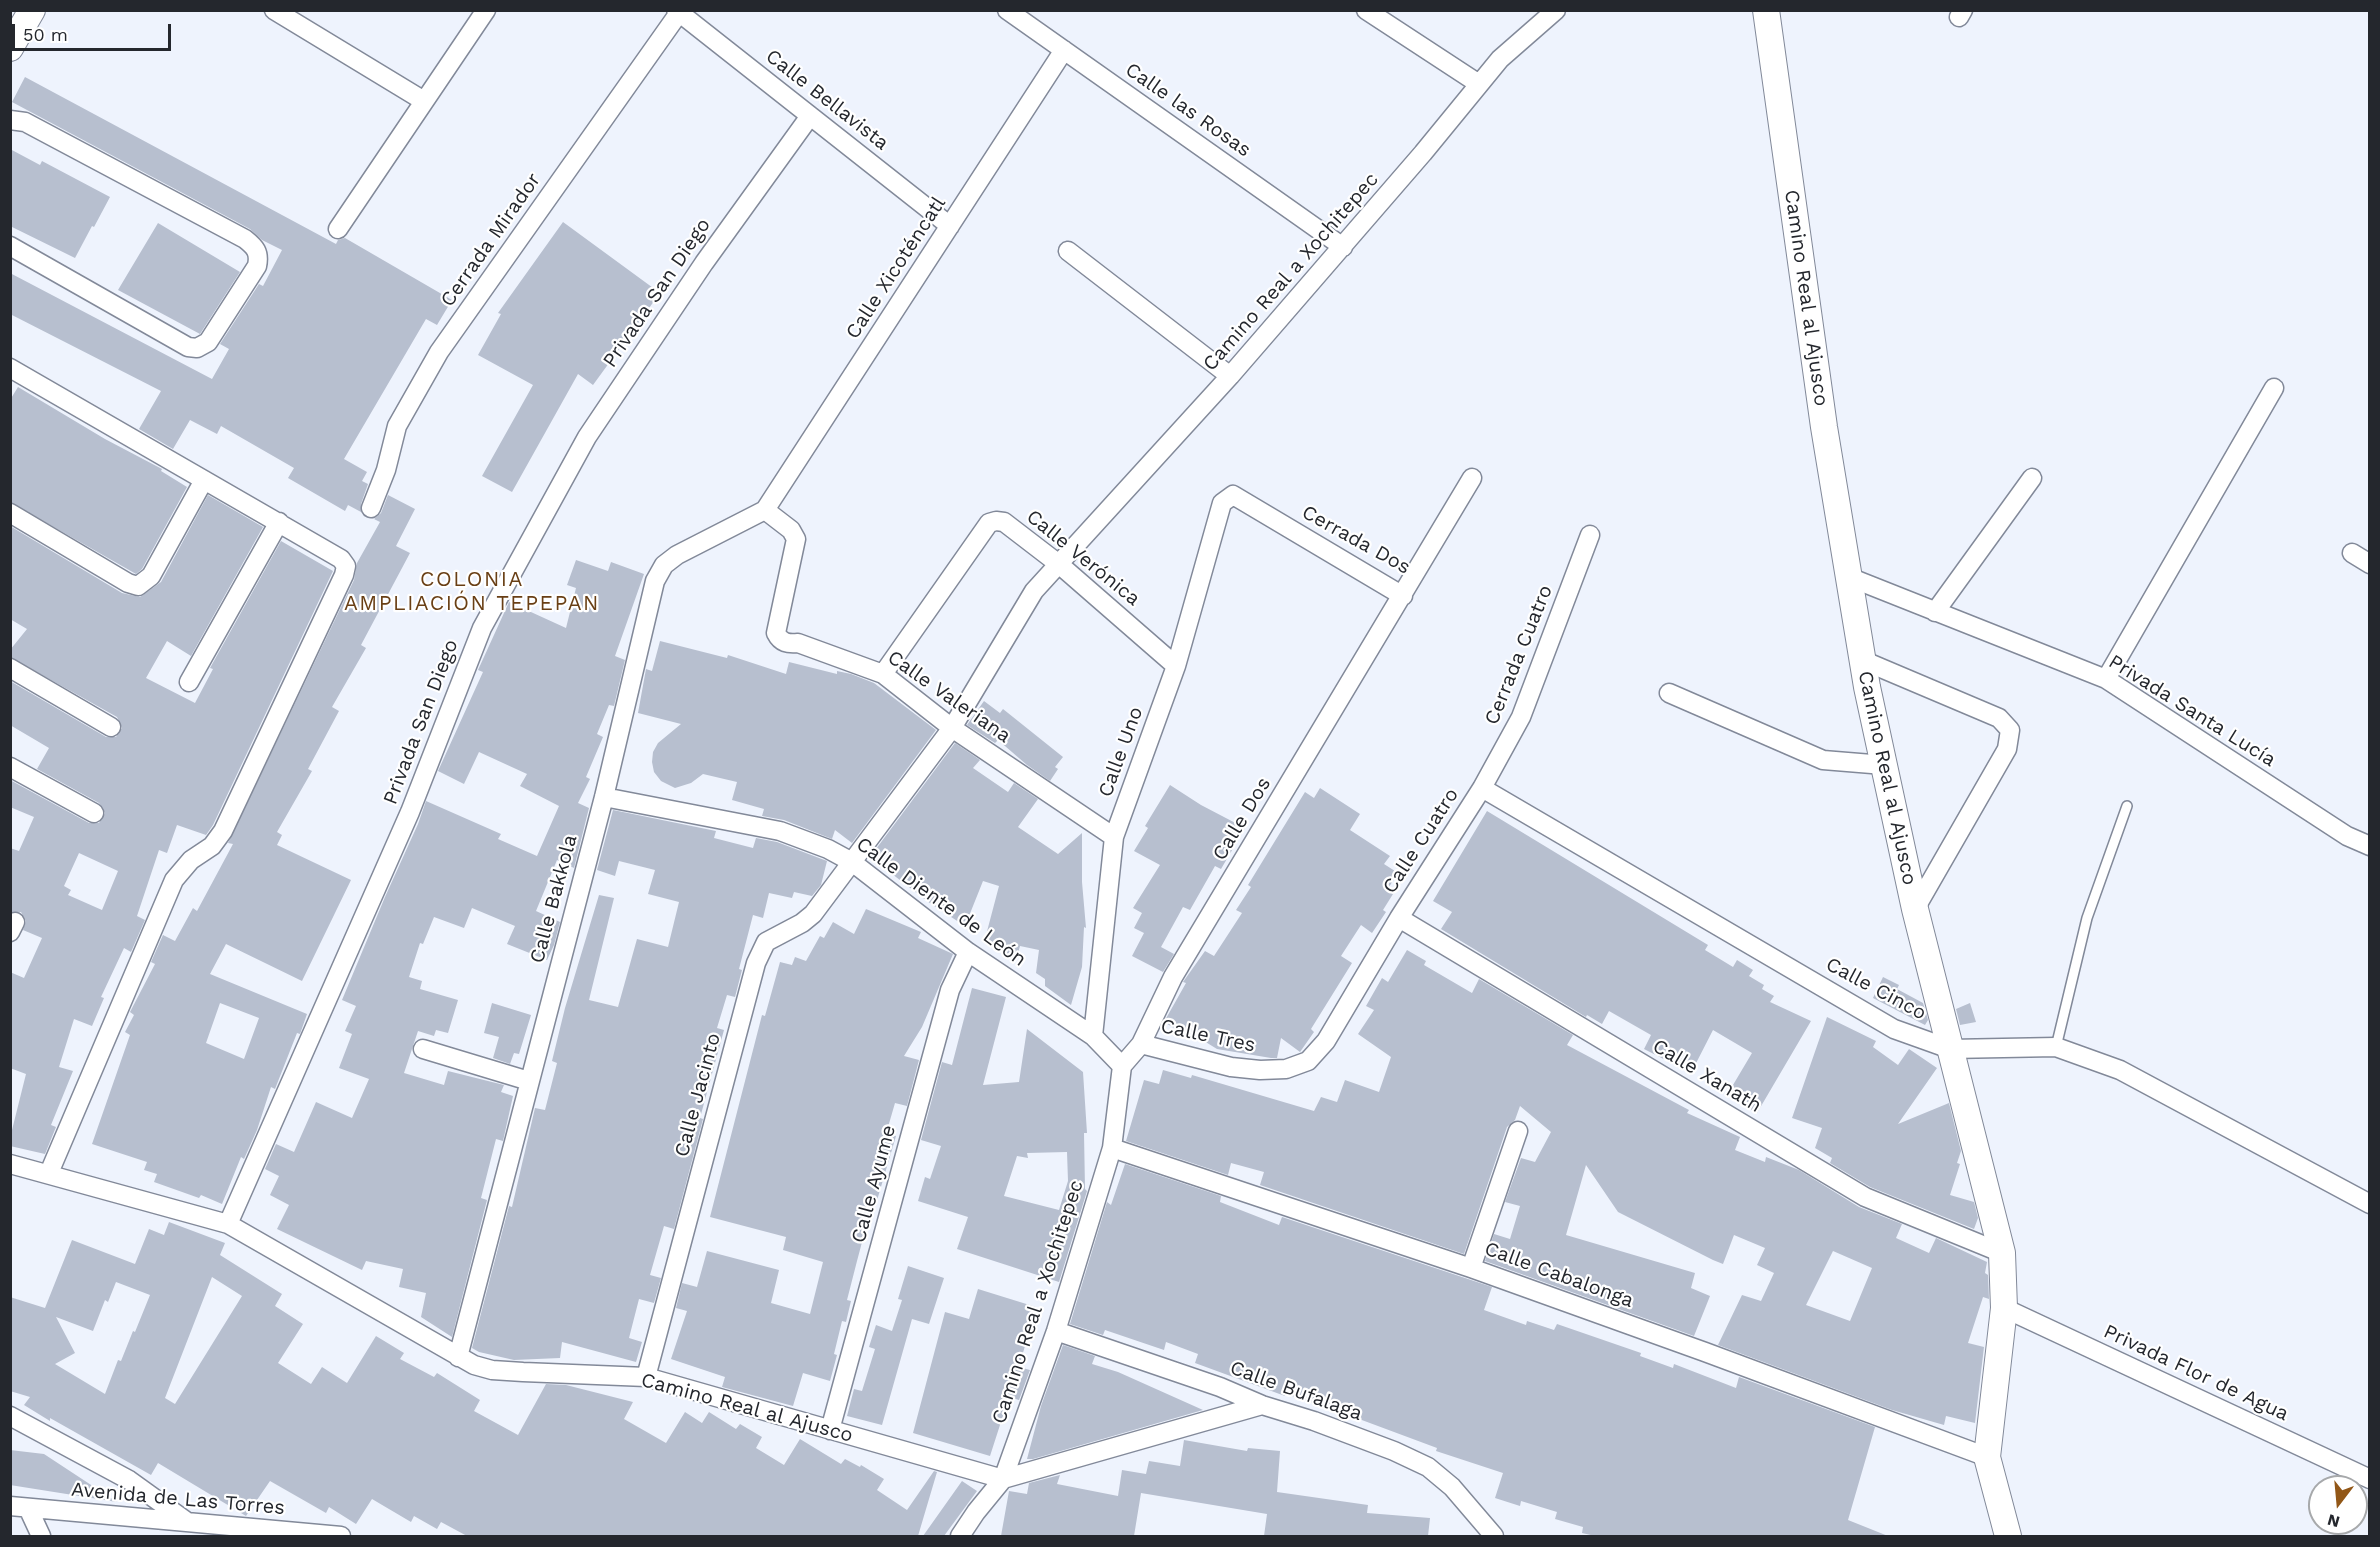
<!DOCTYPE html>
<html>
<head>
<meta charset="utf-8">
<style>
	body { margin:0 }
	#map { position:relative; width:2380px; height:1547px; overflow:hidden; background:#eef3fd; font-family:"Work Sans",sans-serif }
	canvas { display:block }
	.frame { position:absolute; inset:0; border:12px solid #24272d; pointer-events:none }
	.north { position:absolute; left:2308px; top:1475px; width:60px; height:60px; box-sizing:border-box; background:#fff; border:2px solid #a7a9ab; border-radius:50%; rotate:196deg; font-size:16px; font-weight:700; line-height:24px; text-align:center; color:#24272d }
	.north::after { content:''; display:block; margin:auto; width:21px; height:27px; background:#925717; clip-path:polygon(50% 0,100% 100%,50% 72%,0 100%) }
	.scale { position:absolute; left:12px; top:24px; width:159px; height:27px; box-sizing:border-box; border:3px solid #24272d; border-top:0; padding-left:8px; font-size:18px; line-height:21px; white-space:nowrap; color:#24272d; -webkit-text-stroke:4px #fff; paint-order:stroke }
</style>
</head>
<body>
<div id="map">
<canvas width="2380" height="1547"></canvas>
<div class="frame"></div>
<div class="north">N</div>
<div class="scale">50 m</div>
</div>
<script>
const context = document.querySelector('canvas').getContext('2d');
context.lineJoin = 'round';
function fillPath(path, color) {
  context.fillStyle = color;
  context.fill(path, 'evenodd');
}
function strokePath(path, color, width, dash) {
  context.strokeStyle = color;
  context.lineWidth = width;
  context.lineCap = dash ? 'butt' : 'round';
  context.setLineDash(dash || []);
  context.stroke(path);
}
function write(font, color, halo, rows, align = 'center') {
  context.font = font + ' "Work Sans",sans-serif';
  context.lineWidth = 4.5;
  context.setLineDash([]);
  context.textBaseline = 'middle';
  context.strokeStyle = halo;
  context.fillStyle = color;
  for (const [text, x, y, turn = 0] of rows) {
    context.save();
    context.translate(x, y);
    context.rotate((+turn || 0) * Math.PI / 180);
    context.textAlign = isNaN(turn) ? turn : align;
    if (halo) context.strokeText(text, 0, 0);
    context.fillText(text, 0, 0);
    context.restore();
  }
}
fillPath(new Path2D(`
	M25,77L336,244L338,240L345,238L452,300L437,325L426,319L344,459L367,472L362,481L368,484L361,504V512L348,505L345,511L288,478L294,468L221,426L217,434L190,420L173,449L139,429L161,391L10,314V273L212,379L229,349L220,344L259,284L263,286L282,250L262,240L250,229L12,102Z
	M10,149L40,165L42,161L110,197L94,227L92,226L75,258L10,226Z
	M563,222L660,293L593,385L578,374L512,492L482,476L533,385L478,355L501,314L498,313Z
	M158,223L240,272L200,334L118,290Z
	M18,387L105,439L162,469L161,471L187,487L142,569L136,574L10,502V400Z
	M208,495L263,527L191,656L167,641L146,678L195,703L213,669L210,668L281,541L333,571L213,825L206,835L177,825L167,853L159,850L137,916L145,920L131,952L124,948L101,997L104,998L92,1026L74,1019L59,1067L73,1071L51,1125L56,1127L45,1154L10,1146V1138L26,1074L10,1068V972L24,978L42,938L23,930L26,921L21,912H10V848L19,851L34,817L10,807V780L89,823H99L105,813L99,803L37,769L49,748L10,725V681L106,737H116L122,728L117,717L10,657V650L27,629L10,619V526L122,593L140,597L161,582ZM79,853L118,871L102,910L68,895L71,890L64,886Z
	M388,495L415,509L396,546L410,553L361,645L366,648L332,707L339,711L308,769L312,771L277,832L282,835L277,845L351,880L302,981L226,944L210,974L307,1014L300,1034L297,1033L275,1089L271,1087L257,1130L244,1159L241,1157L222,1204L201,1195L199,1198L154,1182L157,1174L144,1170L147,1162L92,1144L130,1035L125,1032L134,1015L130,1012L155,964L151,962L163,935L175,941L193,908L197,911L233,844L228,843L354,580L357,563L380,522L374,519L381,513ZM220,1003L259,1018L244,1059L206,1043Z
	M576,560L608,571L611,562L644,574L615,656L625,660L614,706L609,705L597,734L603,737L586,777L590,779L578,803L589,808L574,868L557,860L536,911L560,922L554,945L547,960L507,944L515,926L472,908L464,928L434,917L423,944L420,943L409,977L422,981L420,989L458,1000L448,1033L436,1030L434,1036L418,1031L404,1073L444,1085L448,1071L504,1085L501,1092L513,1096L503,1141L496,1139L481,1198L487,1200L452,1337L421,1317L426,1293L399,1287L403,1269L366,1261L362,1270L277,1229L289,1205L270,1195L279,1176L265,1169L276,1144L294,1152L316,1102L352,1118L369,1079L339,1068L352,1034L345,1031L356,1006L342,1000L385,897L418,824L426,801L501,834L498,839L537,856L559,806L520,786L527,774L479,752L464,784L438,771L483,672L478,670L509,602L566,628L576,588L567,585Z
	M660,641L727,658L728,655L786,674L789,662L837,674V671L851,674L874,683L936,730L852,843L835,830L832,839L784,820L762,816L764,809L732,800L737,782L703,774L691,783L675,788L661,781L654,772L652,762L653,752L658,743L681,724L638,713L646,669L652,671Z
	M984,701L1000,713L1003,709L1063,757L1055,767L1058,769L1050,781L1027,765L998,740L995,743L967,725Z
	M955,743L980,760L973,768L1008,792L1014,783L1038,799L1018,827L1058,854L1082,833V882L1086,928L1084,927L1082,967L1071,1005L1045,986V979L1036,973L1039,950L1020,946L1016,960L985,939L999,886L983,881L965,926L931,904L870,857Z
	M1170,785L1201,805L1245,828L1221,869L1215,866L1190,910L1183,907L1161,947L1174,954L1163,972L1132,956L1144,933L1134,928L1142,913L1133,908L1160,865L1134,851L1148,828L1145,826Z
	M1320,788L1360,814L1350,830L1390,856L1384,864L1398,873L1387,890L1393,894L1383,910L1386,912L1372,933L1361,925L1341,956L1352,963L1311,1029L1314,1032L1300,1052L1281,1038L1277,1058H1271L1217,1049L1191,1033L1189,1037L1164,1022L1186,983L1183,982L1205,951L1214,956L1242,913L1236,910L1251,887L1248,885L1305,792L1314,798Z
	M613,810L716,831L714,838L753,848L756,838L777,842L827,861L821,885L812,896L794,892L792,898L769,893L763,918L753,915L739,969L742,970L735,997L727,995L717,1028L724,1030L700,1118L703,1119L674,1229L664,1226L650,1275L661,1278L654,1303L639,1299L629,1338L642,1342L636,1362L562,1342L560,1358L514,1360L479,1352L472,1348L509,1206L512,1207L535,1108L545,1110L557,1063L552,1061L565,1008L599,895L614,898L589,1000L618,1007L637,939L668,947L679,902L648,894L655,870L619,861L615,876L597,870Z
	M1487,811L1708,945L1705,950L1733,967L1737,960L1753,970L1749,976L1764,985L1762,989L1774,996L1770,1002L1811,1021L1757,1113L1730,1097V1090L1752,1053L1713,1030L1691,1073L1644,1049L1651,1035L1609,1011L1602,1024L1587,1015L1586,1017L1441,929L1452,912L1433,901Z
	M866,909L921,932L918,938L953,954L922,1027L904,1056L919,1060L907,1106L895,1103L886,1134L896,1136L878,1197L873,1213L870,1212L857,1261L847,1300L851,1301L846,1322L842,1321L834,1354L837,1355L830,1381L803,1373L793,1406L722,1387L725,1377L671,1359L687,1311L676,1308L682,1283L697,1287L707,1251L779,1270L771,1303L810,1314L823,1262L783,1250L786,1237L710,1217L762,1015L765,1016L780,962L792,965L795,957L806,961L820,936L824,938L833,922L854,934Z
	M1407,950L1426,961L1424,965L1472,993L1479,979L1573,1035L1567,1045L1689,1110L1687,1113L1740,1137L1735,1150L1765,1162L1766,1157L1799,1170L1859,1207L1902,1224L1896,1238L1929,1253L1936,1238L1987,1262L1985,1273L1988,1275L1989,1299L1983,1297L1968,1343L1984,1347L1975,1423L1946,1416L1944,1425L1892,1410L1718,1345L1742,1295L1761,1301L1774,1273L1757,1265L1765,1248L1734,1235L1723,1264L1713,1260L1618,1212L1586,1165L1566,1235L1695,1273L1691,1288L1710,1296L1694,1336L1485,1261L1494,1234L1510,1239L1520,1206L1505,1202L1521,1158L1535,1162L1551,1132L1520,1106L1515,1120L1507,1127L1464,1254L1260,1185L1264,1172L1231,1163L1228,1175L1126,1141L1144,1080L1159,1084L1163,1070L1191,1078L1192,1075L1314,1111L1321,1097L1337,1102L1345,1080L1379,1092L1391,1057L1358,1034L1374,1010L1366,1006L1382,978L1388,982ZM1833,1251L1872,1268L1850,1321L1806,1305Z
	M1883,977L1899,985L1897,989L1923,1003L1928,1020L1925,1025L1873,998Z
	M972,988L1006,997L983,1085L1019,1082L1027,1029L1083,1072L1087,1133H1084L1085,1189L1087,1191L1059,1282L957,1249L968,1217L918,1201L925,1177L930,1179L941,1146L921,1140L942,1062L952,1065ZM1067,1152L1068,1181L1059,1210L1004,1196L1017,1156L1028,1158L1027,1153Z
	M492,1003L531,1015L519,1054L514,1053L510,1064L493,1058L499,1037L484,1033Z
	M1970,1003L1976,1022L1960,1025L1956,1009Z
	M1827,1017L1876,1041L1873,1047L1898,1065L1909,1049L1937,1068L1898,1124L1949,1103L1961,1151L1957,1163L1960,1164L1950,1195L1974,1202L1978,1218L1974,1229L1870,1187L1830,1163L1832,1158L1815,1148L1822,1128L1792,1118Z
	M1125,1164L1221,1196L1220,1202L1279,1225L1282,1217L1492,1287L1484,1310L1526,1325L1527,1321L1554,1330L1557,1324L1641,1353L1640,1356L1673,1368L1674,1364L1736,1388L1739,1377L1875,1427L1848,1520L1888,1536H1595L1582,1533L1583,1527L1555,1519L1557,1512L1521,1501L1520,1506L1495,1498L1503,1473L1436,1451L1437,1448L1343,1413L1286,1394L1285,1396L1195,1363L1198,1354L1166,1342L1164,1350L1105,1330L1103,1335L1070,1324L1107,1202L1111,1205Z
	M169,1222L225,1243L220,1255L282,1294L275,1306L303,1324L278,1363L311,1384L322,1367L347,1383L376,1336L404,1353L400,1359L434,1377L437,1373L480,1400L474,1411L518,1435L546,1384L566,1385L633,1402L624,1419L666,1443L685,1412L702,1423L709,1412L736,1429L740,1424L762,1437L756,1448L784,1465L800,1439L841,1464L845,1459L860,1467L861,1465L884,1479L877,1490L907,1510L934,1471L937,1472L918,1536H531L513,1535L512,1536H467L441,1522L437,1529L414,1516L411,1522L372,1499L356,1524L329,1507L326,1513L270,1481L246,1516L158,1463L151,1475L50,1418V1421L24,1405L30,1397L10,1391V1297L45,1308L72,1240L135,1264L149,1229L164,1235ZM212,1277L242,1296L175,1404L165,1398ZM116,1282L150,1295L135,1332L133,1331L121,1361L118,1360L105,1394L55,1364L75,1353L56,1317L93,1331L105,1300L108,1302Z
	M908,1266L944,1278L929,1324L912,1319L882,1425L847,1416L854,1389L862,1391L875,1349L869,1347L876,1325L892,1331L902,1300L898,1299Z
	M978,1289L1036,1307L1019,1367L1030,1370L1019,1400L1009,1397L990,1456L913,1433L945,1312L969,1319Z
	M1063,1345L1095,1356L1092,1364L1118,1372L1203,1410L1033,1459H1027L1041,1406Z
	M1184,1440L1247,1451L1248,1448L1280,1451L1277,1492L1368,1505L1367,1513L1430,1518L1428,1536H1264L1267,1514L1141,1493L1134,1536H1001L1009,1491L1027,1494L1029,1483L1060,1475L1057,1484L1118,1496L1122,1470L1146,1474L1149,1461L1180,1466Z
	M10,1450L44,1454L117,1502L10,1485Z
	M962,1481L977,1491L944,1536H923Z`), '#b7bfcf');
const lane = new Path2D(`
	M2056,1047L2087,918L2127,806`);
const street = new Path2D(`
	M274,10L424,101
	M676,10L950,226
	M1007,10L1343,247
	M1366,10L1479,84
	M1959,17L1963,10
	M10,120L25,122L245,239C255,247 260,252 257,266L208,342L197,348L188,347L10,246
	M338,229L486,10
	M1068,251L1230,376
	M10,368L341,559L346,566L344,575L223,831L212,846L191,860L174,880L49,1173
	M371,508L386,470L397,426L439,352L681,10
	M765,510L791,530L796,539L776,633C781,643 788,644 798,643L883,674L952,728L1114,837
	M10,513L128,583L138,586L151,576L204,480
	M2352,553L2370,564
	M1849,577L2106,679L2347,836L2370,846
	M1935,612L2032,478
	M1862,660L1999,718L2010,730L2007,749L1915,909
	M10,668L111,727
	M883,674L989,523L996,521L1004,522L1060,565L1176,666
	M2106,679L2274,388
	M189,682L279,522
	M1669,693L1823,760L1884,765
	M10,767L94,813
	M1482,788L1894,1029L1950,1049L2056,1047L2120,1070L2370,1204
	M604,797L780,831L828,849L852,862L968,952L1093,1036L1122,1066
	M1399,918L1865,1197L2002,1253
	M10,932L15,922
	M1093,1036L1114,837L1176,666L1222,503L1233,495L1403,596
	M1141,1044L1231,1067L1260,1070L1286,1069L1308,1061L1326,1041L1399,918L1482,788L1521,717L1590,535
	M423,1049L529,1081
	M1122,1066L1141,1044L1173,977L1472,478
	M1112,1148L1471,1268L1705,1352L1987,1457
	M10,1164L228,1224L474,1365L492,1370L523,1372L646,1377L1003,1479L1262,1405
	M228,1224L410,812L482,628L587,437L704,263L810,116
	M1471,1268L1518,1131
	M2004,1308L2370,1479
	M1056,1331L1220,1387L1262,1405L1314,1421L1394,1451L1428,1467L1452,1487L1494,1536
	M458,1357L604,797L655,581L664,565L677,555L765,510L1064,50
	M646,1377L756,963L766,942L802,923L813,914L952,728L1034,591L1230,376L1423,153L1500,59L1556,10
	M10,1416L129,1480L186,1521
	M830,1430L950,990L968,952
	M10,1506L341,1536
	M28,1508L41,1536
	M960,1536L976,1512L1003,1479L1056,1331L1112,1148L1122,1066`);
const secondary = new Path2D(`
	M1766,10L1824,427L1867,687L1915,909L2002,1253L2004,1308L1987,1457L2008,1536
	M10,48L32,10`);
strokePath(lane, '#828999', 12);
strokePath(street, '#828999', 21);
strokePath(secondary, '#828999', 28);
strokePath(lane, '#fff', 9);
strokePath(street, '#fff', 18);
strokePath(secondary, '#fff', 26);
write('20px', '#24272d', '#fff', [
	["Calle Bellavista",827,100,38],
	["Calle las Rosas",1188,110,35],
	["Cerrada Mirador",491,240,-55],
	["Calle Xicoténcatl",896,268,-57],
	["Camino Real a Xochitepec",1291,272,-49],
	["Privada San Diego",657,293,-56],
	["Camino Real al Ajusco",1806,298,82],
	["Cerrada Dos",1356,540,29],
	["Calle Verónica",1083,558,39],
	["Cerrada Cuatro",1519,655,-68],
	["Calle Valeriana",949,697,35],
	["Privada Santa Lucía",2192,711,32],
	["Privada San Diego",421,722,-69],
	["Calle Uno",1121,752,-70],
	["Camino Real al Ajusco",1887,778,78],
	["Calle Dos",1242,819,-59],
	["Calle Cuatro",1421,841,-57],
	["Calle Bakkola",554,899,-75],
	["Calle Diente de León",941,902,36],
	["Calle Cinco",1876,989,28],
	["Calle Tres",1208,1036,12],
	["Calle Xanath",1707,1076,31],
	["Calle Jacinto",698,1095,-75],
	["Calle Ayume",874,1184,-75],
	["Calle Cabalonga",1559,1275,20],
	["Camino Real a Xochitepec",1038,1302,-72],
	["Privada Flor de Agua",2196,1373,25],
	["Calle Bufalaga",1296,1391,20],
	["Camino Real al Ajusco",747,1408,15],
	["Avenida de Las Torres",178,1499,5]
]);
context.letterSpacing = '1.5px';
write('21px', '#693f15', '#fff', [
	["COLONIA",472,580],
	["AMPLIACIÓN TEPEPAN",472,604]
]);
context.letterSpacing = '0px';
</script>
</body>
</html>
